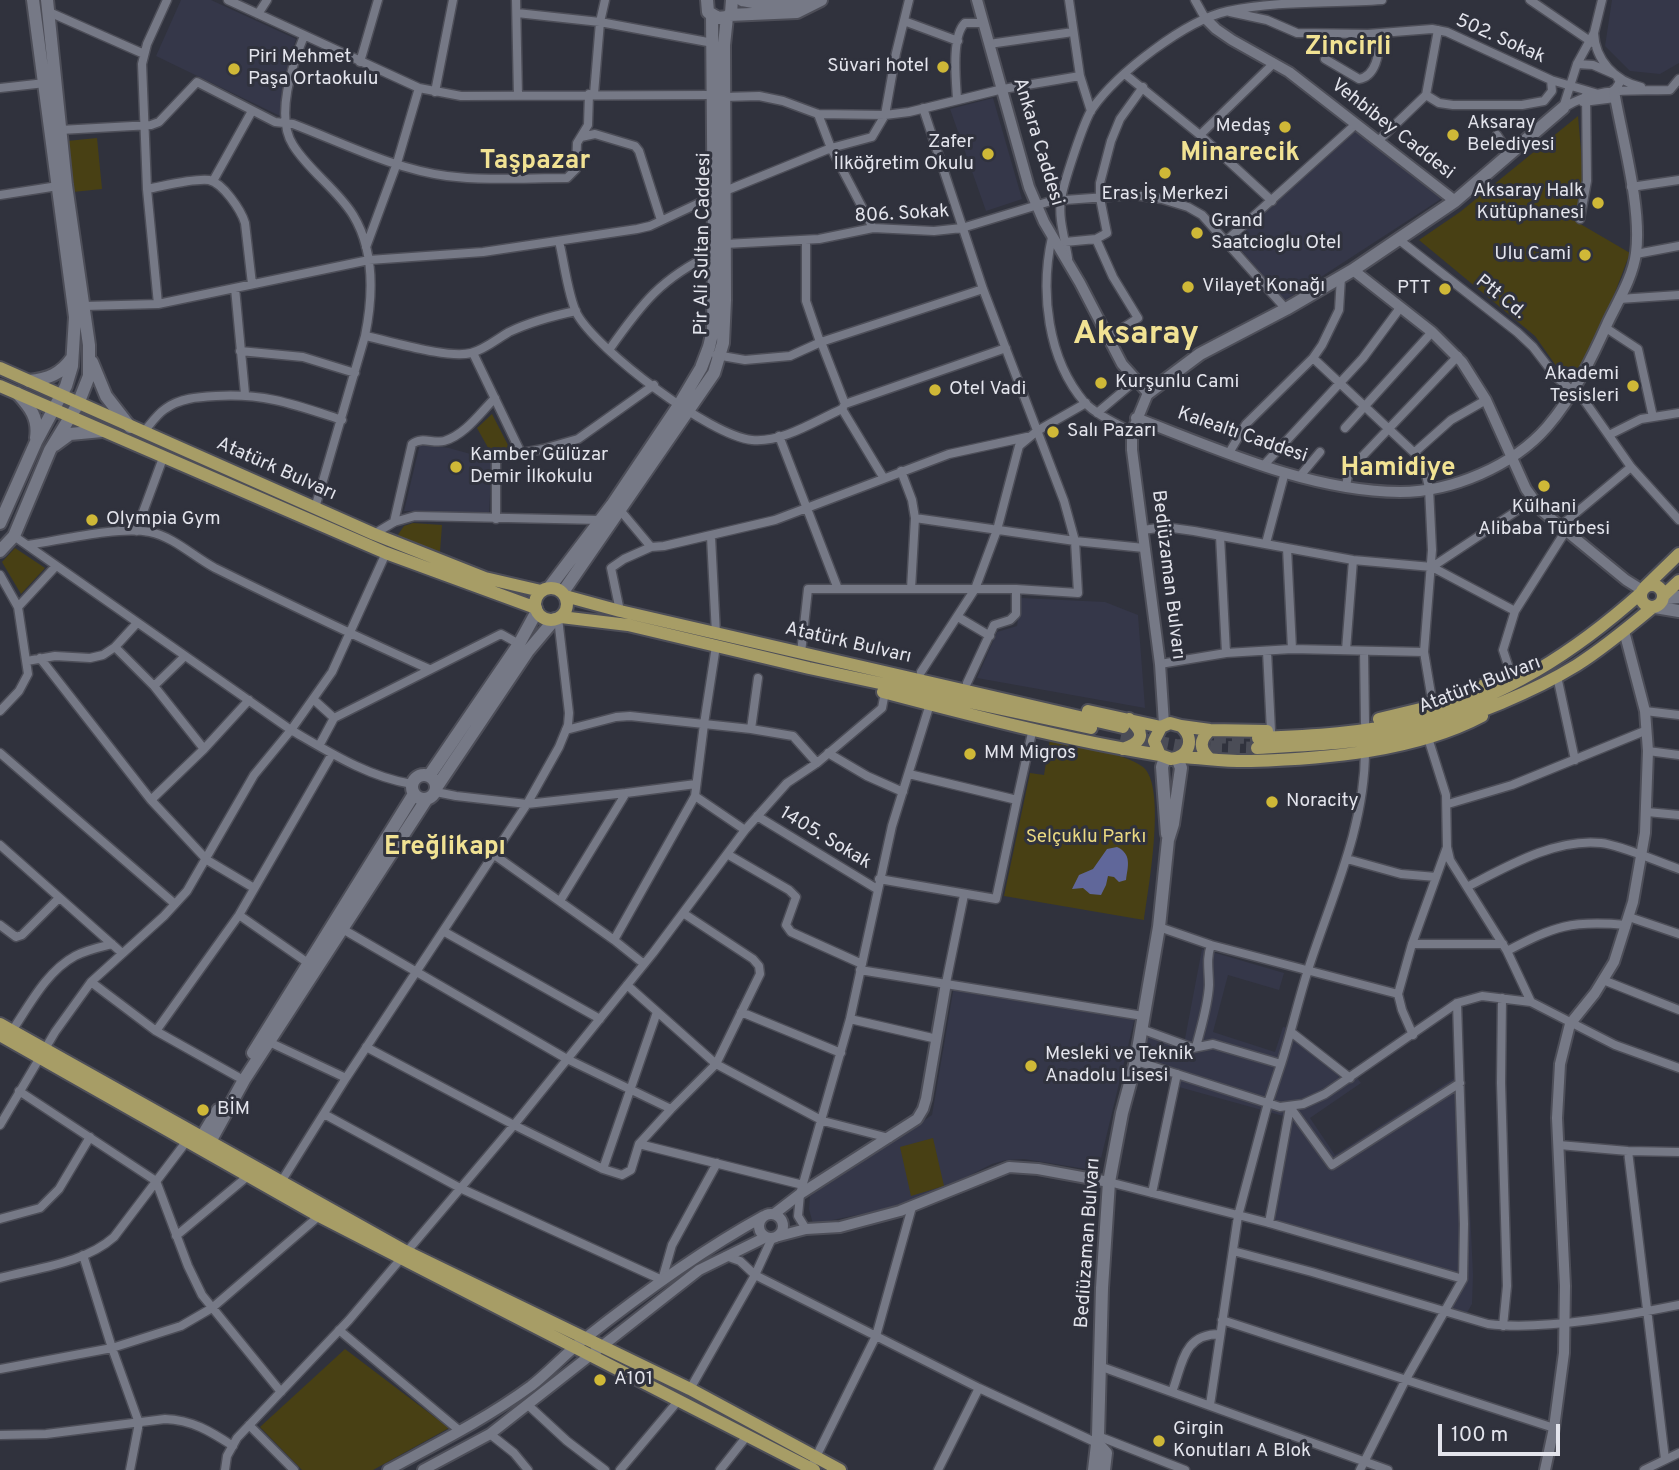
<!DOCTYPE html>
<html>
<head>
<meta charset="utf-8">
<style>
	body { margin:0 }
	#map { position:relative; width:1679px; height:1470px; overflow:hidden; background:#30323d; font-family:Overpass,sans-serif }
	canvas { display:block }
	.scale { position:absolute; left:1438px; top:1424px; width:122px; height:32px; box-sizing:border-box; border:4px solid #e3e4ec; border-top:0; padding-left:9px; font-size:21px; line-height:24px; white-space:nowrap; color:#e3e4ec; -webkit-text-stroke:5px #30323d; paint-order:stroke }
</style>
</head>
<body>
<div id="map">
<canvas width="1679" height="1470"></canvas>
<div class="scale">100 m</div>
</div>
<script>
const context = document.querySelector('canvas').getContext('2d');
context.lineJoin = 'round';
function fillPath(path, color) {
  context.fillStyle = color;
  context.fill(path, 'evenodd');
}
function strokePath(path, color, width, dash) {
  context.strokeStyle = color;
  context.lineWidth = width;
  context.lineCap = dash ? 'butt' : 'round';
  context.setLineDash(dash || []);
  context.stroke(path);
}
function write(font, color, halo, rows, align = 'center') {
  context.font = font + ' Overpass,sans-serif';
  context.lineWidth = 6;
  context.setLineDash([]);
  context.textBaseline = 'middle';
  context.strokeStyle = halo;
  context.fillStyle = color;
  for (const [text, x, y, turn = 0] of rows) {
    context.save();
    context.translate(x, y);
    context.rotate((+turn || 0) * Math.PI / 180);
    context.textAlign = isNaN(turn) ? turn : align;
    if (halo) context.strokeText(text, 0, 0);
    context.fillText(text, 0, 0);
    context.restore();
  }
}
fillPath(new Path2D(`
	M181,0H211L296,39L283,81L280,116L156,56Z
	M1612,0H1679V63L1660,74L1630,71L1605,46Z
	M993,98L1022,199L986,211L950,109Z
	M1356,128L1444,197L1284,301L1233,240Z
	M420,444L449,448L492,460L489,513L404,511Z
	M1021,598L1105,602L1138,615L1145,708L977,678L997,632L1017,626Z
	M1202,949L1284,973L1279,990L1228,975L1213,1032L1275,1052L1283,1027L1292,1028L1355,1075L1361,1083L1310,1118L1335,1155L1459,1075L1464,1078L1473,1275L1472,1304L1465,1316L1444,1312L1457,1281L1266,1226L1287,1117L1132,1074L1141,1029L1184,1044Z
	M954,986L1135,1017L1098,1171L1024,1159L1006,1160L992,1164L947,1187L914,1200L872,1212L813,1224L809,1209L810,1196L932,1115Z`), '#353749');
fillPath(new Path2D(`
	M1578,116L1584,186L1577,222L1630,253L1595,345L1571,387L1535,336L1419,240L1460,212Z
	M97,138L102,189L73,192L67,141Z
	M492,414L509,447L491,453L477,428Z
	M413,523L442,525L440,552L397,536L404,526Z
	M15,548L45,568L21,594L2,562Z
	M1050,739C1073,745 1125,753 1143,767C1167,786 1148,890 1144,920L1004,896L1030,773L1044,775Z
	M933,1138L944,1186L911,1196L900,1147Z
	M345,1349L449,1428L373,1470H302L260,1427Z`), '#484014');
fillPath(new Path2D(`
	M1117,847C1132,854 1128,866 1126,880L1119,882L1114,877L1108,876L1106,885L1101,895L1090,894L1083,888L1072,889L1079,875L1093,869L1107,849Z`), '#60679a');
strokePath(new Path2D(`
	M1121,735L1176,745L1257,748
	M1196,737L1258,738`), '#4b4d57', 12, [12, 6]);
const minor = new Path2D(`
	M228,0L419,88L461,96L711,95
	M516,0L518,96
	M1069,0L1080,76L1091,111
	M1195,0L1205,18
	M1530,0L1593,43
	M49,12L144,54
	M1230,12L1267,20L1297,33L1368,34L1432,29L1447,32L1551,80L1595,93
	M517,13L600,22L713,43
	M258,14L267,0
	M904,21L958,41
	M1594,33C1595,60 1615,81 1641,87
	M304,36C292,65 275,117 293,145C309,171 337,189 353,215C375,251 373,297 365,336L315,508
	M989,44L1073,32
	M1325,59L1359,79C1378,76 1379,49 1381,33
	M360,62L378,0
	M1577,64L1593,65L1616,75L1620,82L1614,91
	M1126,75L1200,135L1272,201
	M0,88L45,83
	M435,92L453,0
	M594,94L600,22L605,0
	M1426,95L1439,103L1453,105H1522L1544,101L1552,91L1551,80
	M724,97L759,96L783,101L818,114L885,115L909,112L1003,89L1080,76
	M957,99C956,81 951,36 965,23H982
	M1583,102L1615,98
	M1563,108C1599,86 1629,91 1670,90L1679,79
	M1563,108L1577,64L1594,33L1602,0
	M818,114L831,148L873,228
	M60,130L151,125L159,122L197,82L275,122L293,124C343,143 394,169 447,176C486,181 527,178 567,178L576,169L577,143L588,125L589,94
	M1200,135L1274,63
	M1497,135L1510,155
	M581,137L595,134L635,146L639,151L661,220
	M1378,141L1426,95L1438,30
	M213,181L252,111
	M1631,187L1679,180
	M147,189C164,186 193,178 209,180C223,183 241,210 245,223L252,284
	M0,195L58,186
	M1580,219L1587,181L1586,95
	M1052,237C1040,291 1047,359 1085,403C1098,416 1116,423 1132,432
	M1398,239L1517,332L1533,347L1556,377L1584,400L1631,467L1679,520
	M806,240V301L820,342
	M559,241C564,261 568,297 577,314C597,350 710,436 752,440C782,443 815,421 842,409L845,404L1006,348
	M1226,241L1356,124
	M1065,242L1096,239
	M725,244L819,239L873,228L934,231L962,228L1051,201L1134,195L1162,199L1188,207L1202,215L1286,309
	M366,247L397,163L419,88
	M1636,254L1679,246
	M1068,258C1065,239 1058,218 1061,200C1063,184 1084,121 1092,109C1117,73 1186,20 1228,11C1279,0 1330,4 1382,0
	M235,288L245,394
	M1619,299L1679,295
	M158,304L147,189L142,64L147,44L167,0
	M84,306L158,304L369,260L483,252L637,229L650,226L725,191L831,148L872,137L885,115L896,53L909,0
	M1606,328L1638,349L1653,417
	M365,336C391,341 447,359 471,353C484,350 497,339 509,332C530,322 552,316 576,311
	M1109,337L1138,318L1113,277L1096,239L1107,233L1100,198V183L1111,141L1120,119L1143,87
	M821,342L845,404
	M609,350C642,303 661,278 714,253
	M240,351L303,357L355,373
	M473,353L521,453
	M716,355L745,360L790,356L821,342L983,289
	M1313,358L1423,461L1429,488L1432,550L1424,652L1433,706
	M842,409L883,477
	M1097,413L1135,381
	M1345,428L1432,332
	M143,433C150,425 156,415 165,409C180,398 198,397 216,396C266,393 296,405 342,420
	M1609,435L1641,419L1679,413
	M779,436L838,589H1016L1078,593L1075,541L1064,501L983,289L923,108
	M1415,452L1451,420L1486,400
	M1229,453L1246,424L1313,358L1322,345L1339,310L1341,277
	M1264,465L1363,358L1400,308
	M901,471L912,500L915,518L911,589
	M1300,476L1320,452
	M1346,486L1348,475L1356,463L1458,356
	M620,510L651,547L664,546L775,520L949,454L1027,437
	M915,518L1075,541L1144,548
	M496,519V461L501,457L543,449L578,439L654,385
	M394,522L412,444C422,436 433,444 444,441C465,435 480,413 495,398
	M1559,527L1631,467
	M1143,530L1165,527L1194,531L1353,560L1432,567L1515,611
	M136,531L163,458
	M374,534L394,522L415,516L601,520
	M14,536L291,730C329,752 368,777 412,784
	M1220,536L1226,653
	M711,537L716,634
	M1266,543L1285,472
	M28,545C62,540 117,526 150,532C174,537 194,557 215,568C286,603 357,637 429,669
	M1287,548L1292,649
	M1432,567L1533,500
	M0,575L18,607L28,674L19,691L0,711
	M18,607L56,566
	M620,611L611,568L624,559L651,547
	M958,617L990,636
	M716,646L704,724L751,729
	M115,647L154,686L204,749
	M1346,650L1353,560
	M1267,651L1271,731
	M1364,651L1365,723
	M801,653L808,589H838
	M40,658L151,800L207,860L254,888
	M27,661L55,656L90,658L103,655L115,647L137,623
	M1160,664L1226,653L1292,649L1424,652
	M921,672L975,589L997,530L1019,446L1037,431L1086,403
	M1511,674L1503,650L1515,611L1565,532
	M1557,676L1575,760
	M758,678L751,729L793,736L817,763
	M967,683L994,625L1010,620L1016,614V589
	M154,686L185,656
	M313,699L334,718
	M1645,711L1679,715
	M566,730L616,717L630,716L704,724L695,796L614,940
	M1428,738L1446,795L1447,847L1450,860L1507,951L1531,1002
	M319,746L334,718L501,634L519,644
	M1648,751L1679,755
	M0,753L175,904
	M828,753L867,776L903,792
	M909,774L1017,800L1033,728
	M436,792L456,796L527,804L626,793
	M695,796L745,830
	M151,800L204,749L249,700
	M1448,804L1512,785L1647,730
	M1647,812L1679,815
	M757,816L877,889
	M0,845L122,953
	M493,854L614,940L644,964
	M727,854L789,890L796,897L786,925L791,932L862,964
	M1347,859L1401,874L1436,877
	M879,879L996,899L1017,800
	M1467,887C1506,867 1555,838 1601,843C1621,845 1658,862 1679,869
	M560,901L626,793L696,784
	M239,915L308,963
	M1629,917L1679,934
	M0,925L16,937L22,935L59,898
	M339,927L567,1059L671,1109L716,1064L760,974L759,966L753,959L683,913
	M1159,927L1211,945L1398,994
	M443,931L600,1019
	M1412,944H1503
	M1507,951C1555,926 1571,920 1626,925
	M860,970L1143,1016
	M1603,980L1679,1010
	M91,982L156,1031L238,1077
	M946,983L964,895
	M627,985L716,1064L823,1121L889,1138
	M1502,998L1501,1083L1507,1286L1503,1326
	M741,1012L841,1053
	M850,1019L937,1039
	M1141,1029L1193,1048L1213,1044L1281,1064L1268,1103L1238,1216L1210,1405
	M12,1031C30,1004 47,971 75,956C86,950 100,947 112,944
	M156,1031L239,915L332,754
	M1291,1032L1350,1078
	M1413,1035L1402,1010L1398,994L1412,944L1447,847
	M269,1042L346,1078
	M366,1047L514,1125L603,1169L622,1175L631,1170L639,1144L671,1109
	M1196,1047C1201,1027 1208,1006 1209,985C1209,970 1206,959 1211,945
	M1136,1061L1280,1107L1303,1104L1325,1094L1457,1003L1482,996L1531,1002L1615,1045L1679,1068
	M1281,1064C1291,1033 1298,1001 1308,970C1331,898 1365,828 1365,751
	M19,1091L156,1181L188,1266L202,1295L281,1392
	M1290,1107L1332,1165L1460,1083
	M324,1114L460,1188L662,1280L672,1245L717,1163
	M0,1125L55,1032L91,982L164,916L187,891L254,775L291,730L332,672L386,553
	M639,1144L803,1185
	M1559,1145L1628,1151L1679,1152
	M1628,1151L1665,1459
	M603,1169L657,1012
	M281,1182L346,1078L527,804L559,747L568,725L569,713L558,618
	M1109,1182L1269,1223L1463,1279
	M1152,1193L1177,1074
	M0,1219L40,1208L59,1189L90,1137
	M1269,1223L1290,1107
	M806,1229L798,1216L800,1194L850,1019L892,826L930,704
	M176,1236L248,1176
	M1233,1251L1312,1272L1488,1324C1542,1331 1625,1316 1679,1305
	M83,1255L112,1348L139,1423L130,1470
	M726,1256L740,1261L755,1275L979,1388L1097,1443
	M0,1278C37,1268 85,1263 114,1237L186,1142
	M1222,1320L1554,1428
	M339,1330L460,1431
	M1102,1367L1388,1470
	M0,1369L112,1348L181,1326L212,1308L319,1216
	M690,1389L755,1275L772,1238
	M1172,1392C1183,1363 1183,1334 1220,1334
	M528,1405L567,1441L605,1470
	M249,1425L294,1470
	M490,1434L514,1453L528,1470
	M0,1435L46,1434L165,1419C192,1420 210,1431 233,1446
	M1098,1436L1185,1470
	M814,1461L876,1336L912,1207
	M225,1470L227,1456L237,1438L349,1320L514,1125L653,953L745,830L787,783L817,763L882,708L885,692
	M620,1470L678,1401
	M720,1470L747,1436
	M938,1470L979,1388
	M1360,1470L1406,1379L1463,1279L1464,1224L1457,1003
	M1644,1470L1679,1453`);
const tertiary = new Path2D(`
	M977,0L1029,187L1044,222L1080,283L1122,364L1148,393L1132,432V450L1160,664L1164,724
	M1205,18L1216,29L1232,40L1289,72L1455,201
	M1353,270L1432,332L1462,362L1486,400L1526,489L1542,511L1626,580L1642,590
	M1136,418C1220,450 1309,491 1400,492C1452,492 1513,466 1547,427C1573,397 1592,358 1608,322C1618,301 1633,277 1636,253C1642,208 1622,138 1614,91
	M759 1226a12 12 0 1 1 24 0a12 12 0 1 1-24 0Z
	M774,1214L800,1194L917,1119L923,1109L926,1099L946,983
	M779,1236L806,1229L840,1227L900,1211L1009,1167L1038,1169L1109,1182
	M388,1470C436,1444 486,1419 531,1386C549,1372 565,1354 583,1340C640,1295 700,1251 764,1216
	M423,1470L490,1434L699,1270L766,1237
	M1545,1470L1554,1428L1564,1353L1565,1286L1557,1118L1560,1064L1570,1024L1595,993L1614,962L1633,902L1645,833L1648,751L1645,711L1624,631`);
const secondary = new Path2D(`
	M707,0L708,12L718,18L727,17L731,13L732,0
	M742,0C763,4 782,8 804,0
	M729,15L797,12L821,0
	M92,362L106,396L130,427
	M29,381C48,379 61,374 72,358
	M17,393C30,407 39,418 36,438
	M1148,393L1200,354L1286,309L1353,270L1455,201L1563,108
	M55,445L70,434L102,431
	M0,523L36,442L66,386L72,366L75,317L33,0
	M0,551L14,536L50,450L78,404L89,376V345L66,185L47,0
	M549,588L612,505L679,405L701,368L709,347L713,330L714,253L712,16
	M563,592L714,373L723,343L725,300L724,45L727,17
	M1663,598L1679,597
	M1655,607L1679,611
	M1165,758L1162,767L1167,834
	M412 787a12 12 0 1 1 24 0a12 12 0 1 1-24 0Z
	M429,776L519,644L537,611
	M436,788L528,651L555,619
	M253,1053L414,794
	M197,1145L218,1110
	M206,1149L244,1080L426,800
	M1097,1443L1106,1453L1104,1470
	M1094,1470L1098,1436L1102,1288L1109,1182L1122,1113L1136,1061L1159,927L1168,840L1173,824L1181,768L1177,758`);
const primary = new Path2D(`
	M0,368L374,534L485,578L541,591
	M0,386L386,553L536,608
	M1641 596a11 11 0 1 1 22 0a11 11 0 1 1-22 0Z
	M1645,587L1679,554
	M535 604a16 16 0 1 1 32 0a16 16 0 1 1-32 0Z
	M565,596L620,611L1123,727
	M1663,596L1679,581
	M561,617L628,625L809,668L1091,728
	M883,692C974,716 1067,740 1160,755
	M1088,711L1161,727L1170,723L1181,726C1195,738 1190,757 1171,759L1160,755L1154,741L1161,727
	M1379,719L1433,706L1511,674L1531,670
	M1181,726L1210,730L1267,731
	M1258,738C1311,736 1365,733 1417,720C1503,699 1576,651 1641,593
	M1257,748C1312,745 1366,743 1420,730C1468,719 1535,691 1577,665C1604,648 1629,627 1653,607
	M1123,749C1143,742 1146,733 1129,719
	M1181,757C1204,758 1228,762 1251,761C1325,759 1416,751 1482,716
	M1210,759C1199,749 1199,740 1210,730
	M0,1024L405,1251L690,1389L840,1470
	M0,1035L319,1216L814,1470`);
strokePath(minor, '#4d4e58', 11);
strokePath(tertiary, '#4d4e58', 14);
strokePath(secondary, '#4d4e58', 16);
strokePath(primary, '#4d4e58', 16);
strokePath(minor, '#767986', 8);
strokePath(tertiary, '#767986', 10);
strokePath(secondary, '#767986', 12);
strokePath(primary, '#a79d66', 12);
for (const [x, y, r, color] of [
	[943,67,7,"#cfb837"],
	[234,69,7,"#cfb837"],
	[1285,127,7,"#cfb837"],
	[1453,135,7,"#cfb837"],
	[988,154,7,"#cfb837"],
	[1165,173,7,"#cfb837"],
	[1598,203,7,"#cfb837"],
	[1197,233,7,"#cfb837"],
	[1585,255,7,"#cfb837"],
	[1188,287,7,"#cfb837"],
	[1445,289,7,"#cfb837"],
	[1101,383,7,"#cfb837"],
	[1633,386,7,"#cfb837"],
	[935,390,7,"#cfb837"],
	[1053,432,7,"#cfb837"],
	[456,467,7,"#cfb837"],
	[1544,486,7,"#cfb837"],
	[92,520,7,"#cfb837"],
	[970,754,7,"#cfb837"],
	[1272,802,7,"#cfb837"],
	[1031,1066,7,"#cfb837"],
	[203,1110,7,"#cfb837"],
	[600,1380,7,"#cfb837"],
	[1159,1441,7,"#cfb837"]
]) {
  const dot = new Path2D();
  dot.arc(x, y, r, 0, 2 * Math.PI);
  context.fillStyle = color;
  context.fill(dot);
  strokePath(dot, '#30323d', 2.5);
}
write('19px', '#e3e4ec', '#30323d', [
	["502. Sokak",1500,40,24],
	["Vehbibey Caddesi",1392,130,38],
	["Ankara Caddesi",1037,142,73],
	["806. Sokak",902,215,-3],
	["Pir Ali Sultan Caddesi",704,244,-89],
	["Ptt Cd.",1500,298,39],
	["Kalealtı Caddesi",1242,436,19],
	["Atatürk Bulvarı",276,470,24],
	["Bediüzaman Bulvarı",1167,575,83],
	["Atatürk Bulvarı",848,644,13],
	["Atatürk Bulvarı",1480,686,-21],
	["1405. Sokak",825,839,31],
	["Bediüzaman Bulvarı",1089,1243,-86]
]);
write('19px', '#e3e4ec', '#30323d', [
	["Piri Mehmet",248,58],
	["Paşa Ortaokulu",248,80],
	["Süvari hotel",929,67,"right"],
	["Aksaray",1467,124],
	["Belediyesi",1467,146],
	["Medaş",1271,127,"right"],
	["Zafer",974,143,"right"],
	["İlköğretim Okulu",974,165,"right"],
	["Aksaray Halk",1584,192,"right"],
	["Kütüphanesi",1584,214,"right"],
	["Eras İş Merkezi",1165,195,"center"],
	["Grand",1211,222],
	["Saatcioglu Otel",1211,244],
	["Ulu Cami",1571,255,"right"],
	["Vilayet Konağı",1202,287],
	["PTT",1431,289,"right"],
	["Akademi",1619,375,"right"],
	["Tesisleri",1619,397,"right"],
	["Kurşunlu Cami",1115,383],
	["Otel Vadi",949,390],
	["Salı Pazarı",1067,432],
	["Kamber Gülüzar",470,456],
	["Demir İlkokulu",470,478],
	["Külhani",1544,508,"center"],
	["Alibaba Türbesi",1544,530,"center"],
	["Olympia Gym",106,520],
	["MM Migros",984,754],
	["Noracity",1286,802],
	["Mesleki ve Teknik",1045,1055],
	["Anadolu Lisesi",1045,1077],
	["BİM",217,1110],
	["A101",614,1380],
	["Girgin",1173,1430],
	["Konutları A Blok",1173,1452]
], 'left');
write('19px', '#ead981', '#30323d', [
	["Selçuklu Parkı",1086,838]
]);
write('bold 26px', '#f1e293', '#30323d', [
	["Zincirli",1348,49],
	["Minarecik",1240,155],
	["Taşpazar",535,163],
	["Hamidiye",1398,470],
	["Ereğlikapı",445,849]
]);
write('bold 33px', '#f1e293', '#30323d', [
	["Aksaray",1136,336]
]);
</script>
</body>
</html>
